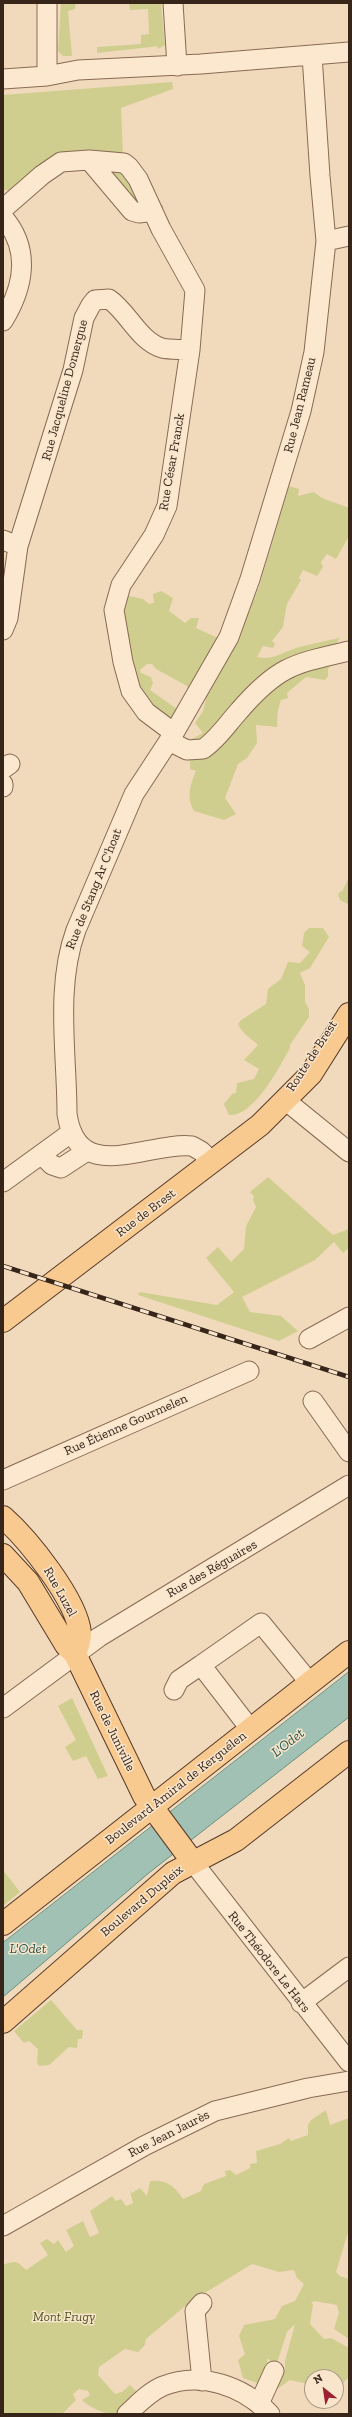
<!DOCTYPE html>
<html>
<head>
<meta charset="utf-8">
<style>
	body { margin:0 }
	#map { position:relative; width:352px; height:2417px; overflow:hidden; background:#f1dabc; font-family:"Zilla Slab",serif }
	canvas { display:block }
	.frame { position:absolute; inset:0; border:4px solid #37251a; pointer-events:none }
	.north { position:absolute; left:304px; top:2369px; width:40px; height:40px; box-sizing:border-box; background:#f8e5cc; border:1px solid #ab9885; border-radius:50%; rotate:330deg; font-size:11px; font-weight:700; line-height:16px; text-align:center; color:#37251a }
	.north::after { content:''; display:block; margin:auto; width:14px; height:18px; background:#9c2031; clip-path:polygon(50% 0,100% 100%,50% 72%,0 100%) }
</style>
</head>
<body>
<div id="map">
<canvas width="352" height="2417"></canvas>
<div class="frame"></div>
<div class="north">N</div>
</div>
<script>
const context = document.querySelector('canvas').getContext('2d');
context.lineJoin = 'round';
function fillPath(path, color) {
  context.fillStyle = color;
  context.fill(path, 'evenodd');
}
function strokePath(path, color, width, dash) {
  context.strokeStyle = color;
  context.lineWidth = width;
  context.lineCap = dash ? 'butt' : 'round';
  context.setLineDash(dash || []);
  context.stroke(path);
}
function write(font, color, halo, rows, align = 'center') {
  context.font = font + ' "Zilla Slab",serif';
  context.lineWidth = 3;
  context.setLineDash([]);
  context.textBaseline = 'middle';
  context.strokeStyle = halo;
  context.fillStyle = color;
  for (const [text, x, y, turn = 0] of rows) {
    context.save();
    context.translate(x, y);
    context.rotate((+turn || 0) * Math.PI / 180);
    context.textAlign = isNaN(turn) ? turn : align;
    if (halo) context.strokeText(text, 0, 0);
    context.fillText(text, 0, 0);
    context.restore();
  }
}
fillPath(new Path2D(`
	M61,3H76L75,9L68,11L72,56H63L58,51Z
	M129,3H161L165,45L158,49L157,46L151,47L97,53V47L141,44V35L149,34L148,9L130,10Z
	M172,82L173,89L121,108L123,155L77,154L13,191L3,190V95Z
	M120,167L143,200L137,205L108,169Z
	M289,486L299,489L298,496L314,492C325,502 337,502 349,508V536L336,559L327,554L321,562L323,567L317,576L303,570L299,578L301,580L287,604L283,627L272,641L275,644L273,648L263,646L257,657C272,661 283,652 296,648C310,644 325,641 340,638C332,648 334,659 328,669V676L325,680L306,677L287,693L288,698L281,700L278,710L277,727L256,725L257,743L247,758L238,764L225,798L236,814L224,820L194,811C186,798 190,784 196,771L190,769V740L203,733L195,723L203,711L209,687L228,658L258,590Z
	M161,591L173,598L169,611L185,623L191,618H199L196,628L220,639L189,691L187,686L156,669L152,664H147L140,670L141,673L151,677L153,683L150,690L177,709L179,714L171,720H162L138,692L121,609L124,595L143,599L149,604L154,603L153,594Z
	M349,877V905L340,900L338,894L343,890Z
	M309,928H323L329,937L310,968L300,973L305,985V1002L309,1009V1017L290,1045V1048C280,1066 254,1117 229,1115L224,1104L232,1094L236,1093L237,1083L254,1079L259,1069L244,1060L258,1045C250,1037 243,1035 238,1024L241,1020L266,1004L268,989L281,979L288,962L300,963L310,952L302,946L304,933Z
	M268,1177L333,1235L349,1229V1248L343,1253L334,1242L315,1260L242,1297L250,1312L281,1316L298,1331L279,1341L138,1295L140,1292L217,1305L234,1292L206,1258L218,1247L231,1262L244,1249L246,1226L256,1207L253,1200L254,1196L250,1192Z
	M72,1698L108,1776L98,1779L86,1756L73,1761L65,1747L76,1740L58,1706Z
	M3,1870L20,1892L3,1906Z
	M51,2000L77,2030H83L82,2039H78L77,2048L69,2047L49,2065L39,2066L37,2063L38,2049L29,2041L24,2043L14,2031Z
	M326,2110L330,2125L349,2118V2229L336,2272L340,2276L349,2279V2339L334,2329L339,2313L337,2305L314,2301L311,2303L313,2304L310,2324L324,2339L331,2338L349,2348V2377L344,2382L336,2401V2377H312V2393L308,2384L290,2380L273,2392L276,2378L285,2370V2361L295,2324L287,2332L276,2366H273L269,2359H267L269,2369L260,2384L243,2378L238,2360L245,2354L239,2336L244,2325L275,2319L282,2306L295,2301L304,2284L297,2278L294,2270L279,2272L252,2264L190,2302L146,2339L145,2345L138,2352L125,2349L99,2367L98,2375L115,2394L122,2392L130,2385L137,2392L120,2413C109,2417 90,2408 82,2400L90,2395L88,2391L79,2389L73,2394L76,2400L62,2414H3V2265C16,2260 17,2261 26,2270L48,2255L40,2243L47,2239L54,2244L58,2240L66,2252L74,2246L66,2230L83,2221L90,2237L99,2233L90,2211L112,2196L116,2201L121,2199L126,2206L133,2203L130,2191L132,2193L140,2188L147,2196L150,2181C166,2179 175,2186 183,2199L201,2191L204,2184L226,2176L225,2171L230,2170L236,2175L250,2168V2164L257,2163L256,2151L280,2144L289,2138L291,2141L308,2135V2125L311,2120Z`), '#cfce8f');
const water = new Path2D(`
	M349,1672V1717L150,1872L3,1997V1943Z`);
fillPath(water, '#a0c1b3');
strokePath(water, '#678f80', 1);
const minor = new Path2D(`
	M173,3L177,66
	M47,76V3
	M3,79L47,76L78,70L201,64L349,52
	M89,160L132,211L139,213L153,211
	M3,209L42,175L61,162L89,160L124,163L129,167L138,179L161,229L195,290L190,350L167,506L154,535L121,585L114,610L123,662L131,691L146,712L174,733
	M3,217C31,249 24,287 3,321
	M326,241L349,236
	M3,540L18,546
	M3,630L8,618L18,546L73,370L84,318L91,305L95,300L109,299C128,312 139,341 162,348C171,350 181,349 190,350
	M169,741L187,750L203,749C217,740 228,723 239,711C278,666 293,664 349,651
	M3,769L10,764
	M3,784V787
	M285,1100L349,1152
	M42,1155L52,1165L61,1168L87,1151
	M212,1162L201,1151L192,1146C148,1141 78,1187 67,1114C67,1054 55,987 76,930L134,794L174,733L229,637L250,579L301,411L314,352L326,241L320,176L312,55
	M3,1182L72,1132
	M309,1339L349,1317
	M313,1401L349,1452
	M3,1480L249,1371
	M174,1690L179,1680L201,1665
	M3,1708L99,1637L349,1485
	M251,1730L201,1665L261,1623L310,1683
	M192,1861L349,2062
	M301,2003L349,1967
	M3,2226L144,2146L215,2111L308,2088L349,2081
	M202,2303L195,2311L202,2381
	M259,2404L274,2371
	M127,2414C138,2404 149,2392 163,2386C201,2371 243,2386 270,2414`);
const major = new Path2D(`
	M3,1321L260,1125L311,1074L349,1014
	M3,1517C28,1539 77,1600 80,1633C80,1641 77,1648 75,1654
	M3,1555L28,1582L66,1645L75,1654L144,1796L192,1861
	M3,1924L349,1652
	M3,2022L173,1873L236,1840L349,1752`);
strokePath(minor, '#896a54', 21);
strokePath(major, '#563929', 24);
strokePath(minor, '#fbe8cf', 19);
strokePath(major, '#f8ca8f', 22);
const rail = new Path2D(`
	M3,1266L349,1377`);
strokePath(rail, '#37251a', 4.5);
strokePath(rail, '#f8e5cc', 3, [9]);
write('13px', '#37251a', '#f8e5cc', [
	["Rue Jacqueline Domergue",65,390,-75],
	["Rue Jean Rameau",300,405,-76],
	["Rue César Franck",172,462,-80],
	["Rue de Stang Ar C'hoat",94,889,-68],
	["Route de Brest",312,1056,-57],
	["Rue de Brest",146,1213,-37],
	["Rue Étienne Gourmelen",126,1425,-24],
	["Rue des Réguaires",212,1569,-30],
	["Rue Luzel",60,1592,61],
	["Rue de Juniville",112,1731,64],
	["Boulevard Amiral de Kerguélen",176,1788,-38],
	["Boulevard Dupleix",142,1901,-40],
	["Rue Théodore Le Hars",269,1962,52],
	["Rue Jean Jaurès",169,2134,-27]
]);
write('italic 13px', '#4e551f', '#f8e5cc', [
	["Mont Frugy",64,2317]
]);
write('italic 14px', '#28584f', '#f8e5cc', [
	["L'Odet",288,1743,-38],
	["L'Odet",28,1949]
]);
</script>
</body>
</html>
